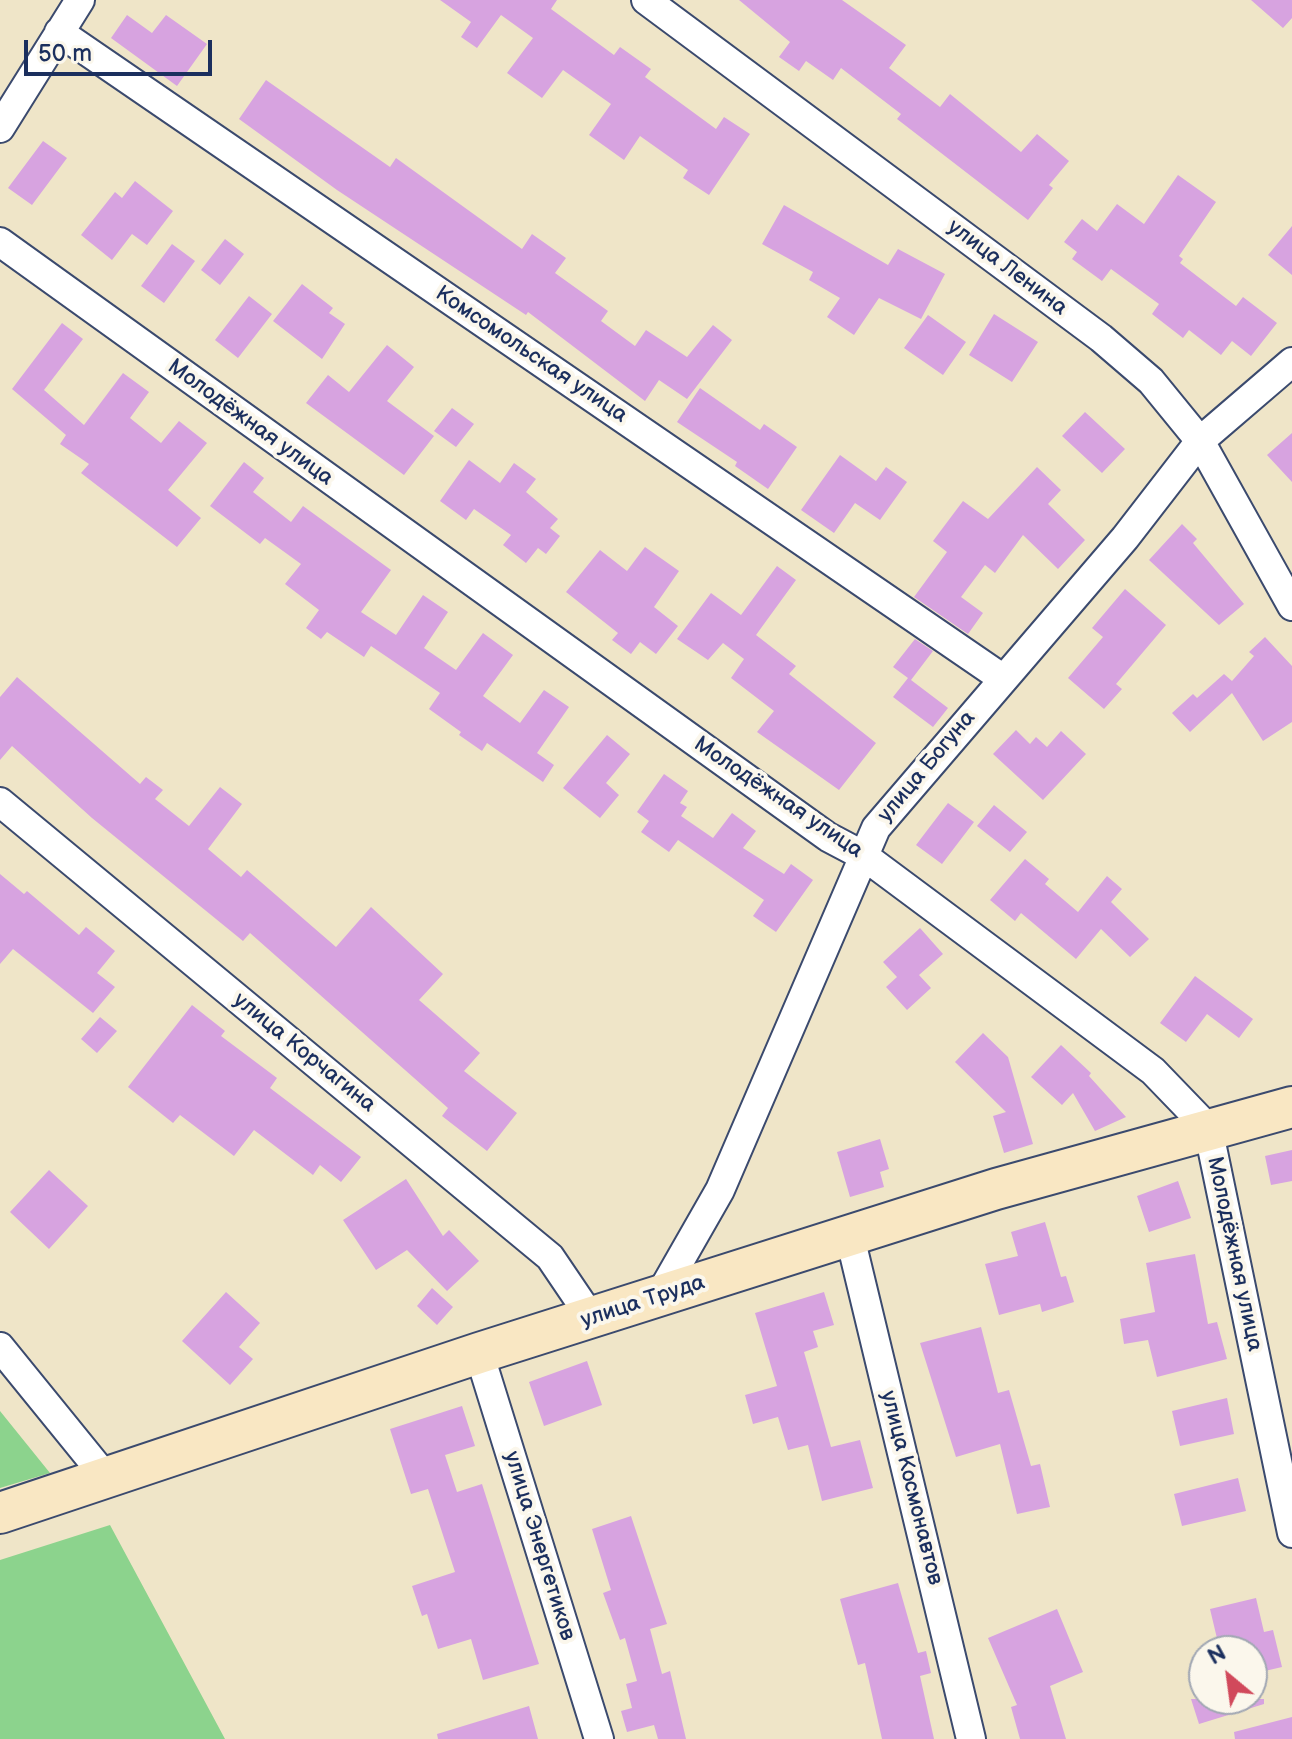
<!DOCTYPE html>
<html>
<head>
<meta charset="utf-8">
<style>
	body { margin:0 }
	#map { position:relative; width:1292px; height:1739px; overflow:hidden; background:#efe5c8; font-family:"Balsamiq Sans",sans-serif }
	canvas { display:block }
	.north { position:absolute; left:1188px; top:1635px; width:80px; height:80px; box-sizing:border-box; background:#fbf7ec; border:2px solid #a1a7b3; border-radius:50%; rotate:331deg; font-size:22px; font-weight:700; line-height:32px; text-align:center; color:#1b2f5e }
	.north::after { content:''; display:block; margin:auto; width:28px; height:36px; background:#d1495b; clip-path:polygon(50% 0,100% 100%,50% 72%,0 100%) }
	.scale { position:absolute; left:24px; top:40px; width:188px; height:36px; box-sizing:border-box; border:4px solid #1b2f5e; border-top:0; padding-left:10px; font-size:24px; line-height:28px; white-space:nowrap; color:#1b2f5e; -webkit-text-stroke:6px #fbf7ec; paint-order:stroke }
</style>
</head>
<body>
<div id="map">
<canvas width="1292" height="1739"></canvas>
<div class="north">N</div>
<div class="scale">50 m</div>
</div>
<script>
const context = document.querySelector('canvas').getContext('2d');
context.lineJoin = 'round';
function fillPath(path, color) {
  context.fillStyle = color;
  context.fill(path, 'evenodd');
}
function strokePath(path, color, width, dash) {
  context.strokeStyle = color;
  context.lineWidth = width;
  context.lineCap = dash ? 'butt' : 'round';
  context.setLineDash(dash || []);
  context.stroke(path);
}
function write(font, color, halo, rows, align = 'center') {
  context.font = font + ' "Balsamiq Sans",sans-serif';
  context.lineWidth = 8;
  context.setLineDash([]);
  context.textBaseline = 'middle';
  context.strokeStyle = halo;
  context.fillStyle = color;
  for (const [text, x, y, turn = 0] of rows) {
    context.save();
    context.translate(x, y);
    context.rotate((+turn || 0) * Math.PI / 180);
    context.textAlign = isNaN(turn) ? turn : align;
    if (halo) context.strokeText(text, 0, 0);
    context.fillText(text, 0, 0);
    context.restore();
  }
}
fillPath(new Path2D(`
	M0,1411L50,1473L0,1488Z
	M110,1525L225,1739H0V1560Z`), '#8cd38d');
fillPath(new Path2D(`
	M440,0H557L551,9L614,55L620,47L651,69L645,77L716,129L724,117L750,134L709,195L683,178L688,170L640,136L624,160L589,135L611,104L563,70L542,98L507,73L533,38L501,15L477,48L461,37L471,22Z
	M739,0H842L906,45L889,68L940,107L950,94L1021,152L1037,134L1069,161L1049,185L1053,188L1028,220L897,119L901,114L841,68L833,80L806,61L799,71L779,57L790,42Z
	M1251,0H1292V18L1283,28Z
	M127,15L152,33L166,15L207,44L177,86L111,38Z
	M266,80L390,167L396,158L522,249L532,234L566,258L555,273L608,311L601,321L635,346L646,330L687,357L713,325L732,340L687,399L659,380L645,401L528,312L526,315L337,190L239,119Z
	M43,141L67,158L32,205L8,188Z
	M1178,175L1216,202L1179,256L1183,259L1180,263L1236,306L1243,297L1277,323L1251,356L1232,341L1221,355L1189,330L1183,338L1152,314L1159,304L1111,269L1102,281L1072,259L1077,252L1064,242L1082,219L1097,231L1117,204L1144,224Z
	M135,181L173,211L147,245L132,234L112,260L81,235L115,192L122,198Z
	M784,205L888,265L898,249L945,274L921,319L879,298L854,335L827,317L840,298L809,280L813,272L762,244Z
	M1292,226V275L1268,255Z
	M225,239L244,254L220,285L201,270Z
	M172,244L195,261L164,303L141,286Z
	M302,284L333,308L329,313L345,324L322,359L273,321Z
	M249,296L272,314L238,358L215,340Z
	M994,314L1038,342L1012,382L969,355Z
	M928,315L966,342L943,375L904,348Z
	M62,323L83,339L44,390L84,425L123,373L149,392L130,418L161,443L179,421L207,443L168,490L201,518L177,547L81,473L89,464L60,444L66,435L12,389Z
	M387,345L414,367L387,401L434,436L404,475L306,403L328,375L349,392Z
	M700,388L760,430L764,424L797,447L768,489L735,466L737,462L677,422Z
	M452,408L474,424L456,447L434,431Z
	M1085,412L1125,449L1102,473L1062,436Z
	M1292,433V482L1267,455Z
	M840,455L876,481L886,467L907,482L880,520L855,503L834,533L801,510Z
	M469,460L500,483L514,463L536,479L526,492L558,519L550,528L560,536L546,554L538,548L526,563L503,545L511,535L474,509L466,520L440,501Z
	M244,462L264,478L253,492L291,522L303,506L391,570L361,612L396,635L423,595L448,612L424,648L456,670L483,633L513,655L483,696L520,723L544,690L569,707L537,753L554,765L543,782L487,743L482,751L459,735L461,732L429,709L440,693L371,646L364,657L327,632L321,639L306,628L319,610L285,584L301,564L265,538L260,544L210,506Z
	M1037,467L1061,490L1048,504L1085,540L1058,569L1023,535L995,573L985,565L961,597L983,613L968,634L914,597L947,552L933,541L963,501L988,519Z
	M1182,524L1197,539L1193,543L1244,604L1219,625L1149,560Z
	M645,547L679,571L654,607L678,626L656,654L640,642L631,654L612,640L618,633L566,592L600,550L627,571Z
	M777,566L796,580L756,635L796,666L789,674L876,743L839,790L757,732L774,711L731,678L744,659L723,643L708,660L677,639L711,593L741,615Z
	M1125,589L1166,625L1116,684L1122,689L1104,709L1068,678L1103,637L1092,628Z
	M1265,637L1292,666V722L1263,741L1232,693L1190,732L1172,713L1193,694L1197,698L1224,674L1232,681L1254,656L1249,652Z
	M915,639L933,651L911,680L948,708L933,727L893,697L908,678L893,667Z
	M17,677L140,784L146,777L163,790L155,799L189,826L220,787L242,804L208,849L241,877L247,870L336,947L371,907L443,974L419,1000L480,1053L464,1071L517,1113L487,1151L442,1116L448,1108L250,933L243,941L92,818L12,746L0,760V697Z
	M1016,730L1030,744L1036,737L1047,747L1061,731L1086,754L1043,800L993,754Z
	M607,735L630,754L606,783L619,795L600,818L563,788Z
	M664,774L688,791L680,803L687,807L681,816L713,838L732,813L756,831L743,848L784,874L791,864L813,880L776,932L753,916L764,900L678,840L669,852L641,832L649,821L637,812Z
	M948,803L974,822L942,864L916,845Z
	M994,805L1027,832L1010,852L977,826Z
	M1025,859L1049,879L1045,884L1078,912L1107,876L1122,889L1111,902L1149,939L1130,957L1101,929L1076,959L1021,913L1015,921L990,900Z
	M0,874L24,894L27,891L79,935L86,927L115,951L97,973L115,987L93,1013L13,949L0,964Z
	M920,928L943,954L919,975L931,988L907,1010L886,987L897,977L883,962Z
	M1195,976L1253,1019L1239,1038L1207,1014L1186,1042L1160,1023Z
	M192,1005L225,1031L221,1036L277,1078L270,1088L361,1157L341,1182L320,1165L313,1175L254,1130L234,1156L180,1115L173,1123L128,1087Z
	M100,1017L117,1031L97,1053L81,1039Z
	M983,1033L1008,1057L1033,1144L1004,1153L993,1116L1006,1112L955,1062Z
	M1061,1045L1091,1073L1089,1076L1126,1117L1095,1131L1073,1093L1062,1105L1031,1077Z
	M880,1139L889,1169L880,1172L884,1187L850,1197L837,1152Z
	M1292,1150V1181L1271,1185L1265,1156Z
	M49,1170L88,1206L49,1249L10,1212Z
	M406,1179L443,1236L449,1230L479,1261L447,1291L407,1250L376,1270L343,1220Z
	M1178,1181L1191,1218L1149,1232L1137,1196Z
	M1045,1222L1061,1277L1066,1276L1074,1302L1042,1312L1040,1304L999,1315L985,1264L1018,1256L1011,1232Z
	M1195,1254L1208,1324L1217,1322L1227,1359L1157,1377L1148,1340L1124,1344L1120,1319L1155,1312L1146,1263Z
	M432,1288L453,1307L437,1325L417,1306Z
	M226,1292L260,1323L239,1347L253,1359L230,1385L182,1341Z
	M824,1292L834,1325L813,1331L818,1347L804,1352L831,1447L860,1440L873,1488L822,1501L808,1445L788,1450L778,1417L753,1424L745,1395L777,1386L755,1313Z
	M981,1327L998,1393L1009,1390L1031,1466L1040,1464L1050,1507L1017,1514L1000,1444L956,1457L920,1343Z
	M587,1361L602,1405L544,1426L529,1382Z
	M1227,1398L1234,1434L1180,1446L1172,1411Z
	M462,1406L475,1446L445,1455L457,1492L482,1484L539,1664L483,1680L471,1639L438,1649L427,1614L422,1616L412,1586L455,1572L428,1489L411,1494L390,1429Z
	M1238,1478L1246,1511L1182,1526L1174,1494Z
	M631,1516L667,1624L650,1629L662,1674L670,1671L686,1739H658L654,1725L627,1732L621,1711L632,1708L626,1684L637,1681L625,1638L620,1640L603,1593L611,1590L592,1529Z
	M898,1583L918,1653L926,1651L931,1673L920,1676L934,1739H882L865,1663L858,1665L840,1599Z
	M1256,1598L1264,1632L1273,1630L1282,1667L1252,1674V1651H1220L1210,1609Z
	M1057,1609L1083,1672L1050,1686L1066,1739H1020L1011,1707L1017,1705L988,1638Z
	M1191,1699H1264V1704L1199,1724Z
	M529,1706L538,1739H438L437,1734Z
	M1292,1717V1739H1235L1234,1732Z`), '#d7a3e0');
const street = new Path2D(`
	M646,0L1101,338L1151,381L1200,441L1292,606
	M59,32L1002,678
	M0,128L80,0
	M0,242L828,837L864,856L1153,1071L1208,1128L1292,1533
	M0,802L550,1257L592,1319
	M850,1237L971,1739
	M660,1295L720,1190L876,828L1125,538L1200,441L1292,362
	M0,1347L108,1480
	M479,1353L599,1739`);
const secondary = new Path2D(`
	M0,1513L479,1353L996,1189L1292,1107`);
strokePath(street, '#3b4a6e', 32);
strokePath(secondary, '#3b4a6e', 44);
strokePath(street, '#fff', 28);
strokePath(secondary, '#f9e7c3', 40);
write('22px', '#1b2f5e', '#fbf7ec', [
	["улица Ленина",1007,268,37],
	["Комсомольская улица",531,355,34],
	["Молодёжная улица",250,423,36],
	["улица Богуна",927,767,-50],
	["Молодёжная улица",778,798,34],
	["улица Корчагина",304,1053,39],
	["Молодёжная улица",1234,1254,78],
	["улица Труда",643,1302,-18],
	["улица Космонавтов",911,1488,76],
	["улица Энергетиков",539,1546,73]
]);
</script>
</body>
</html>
